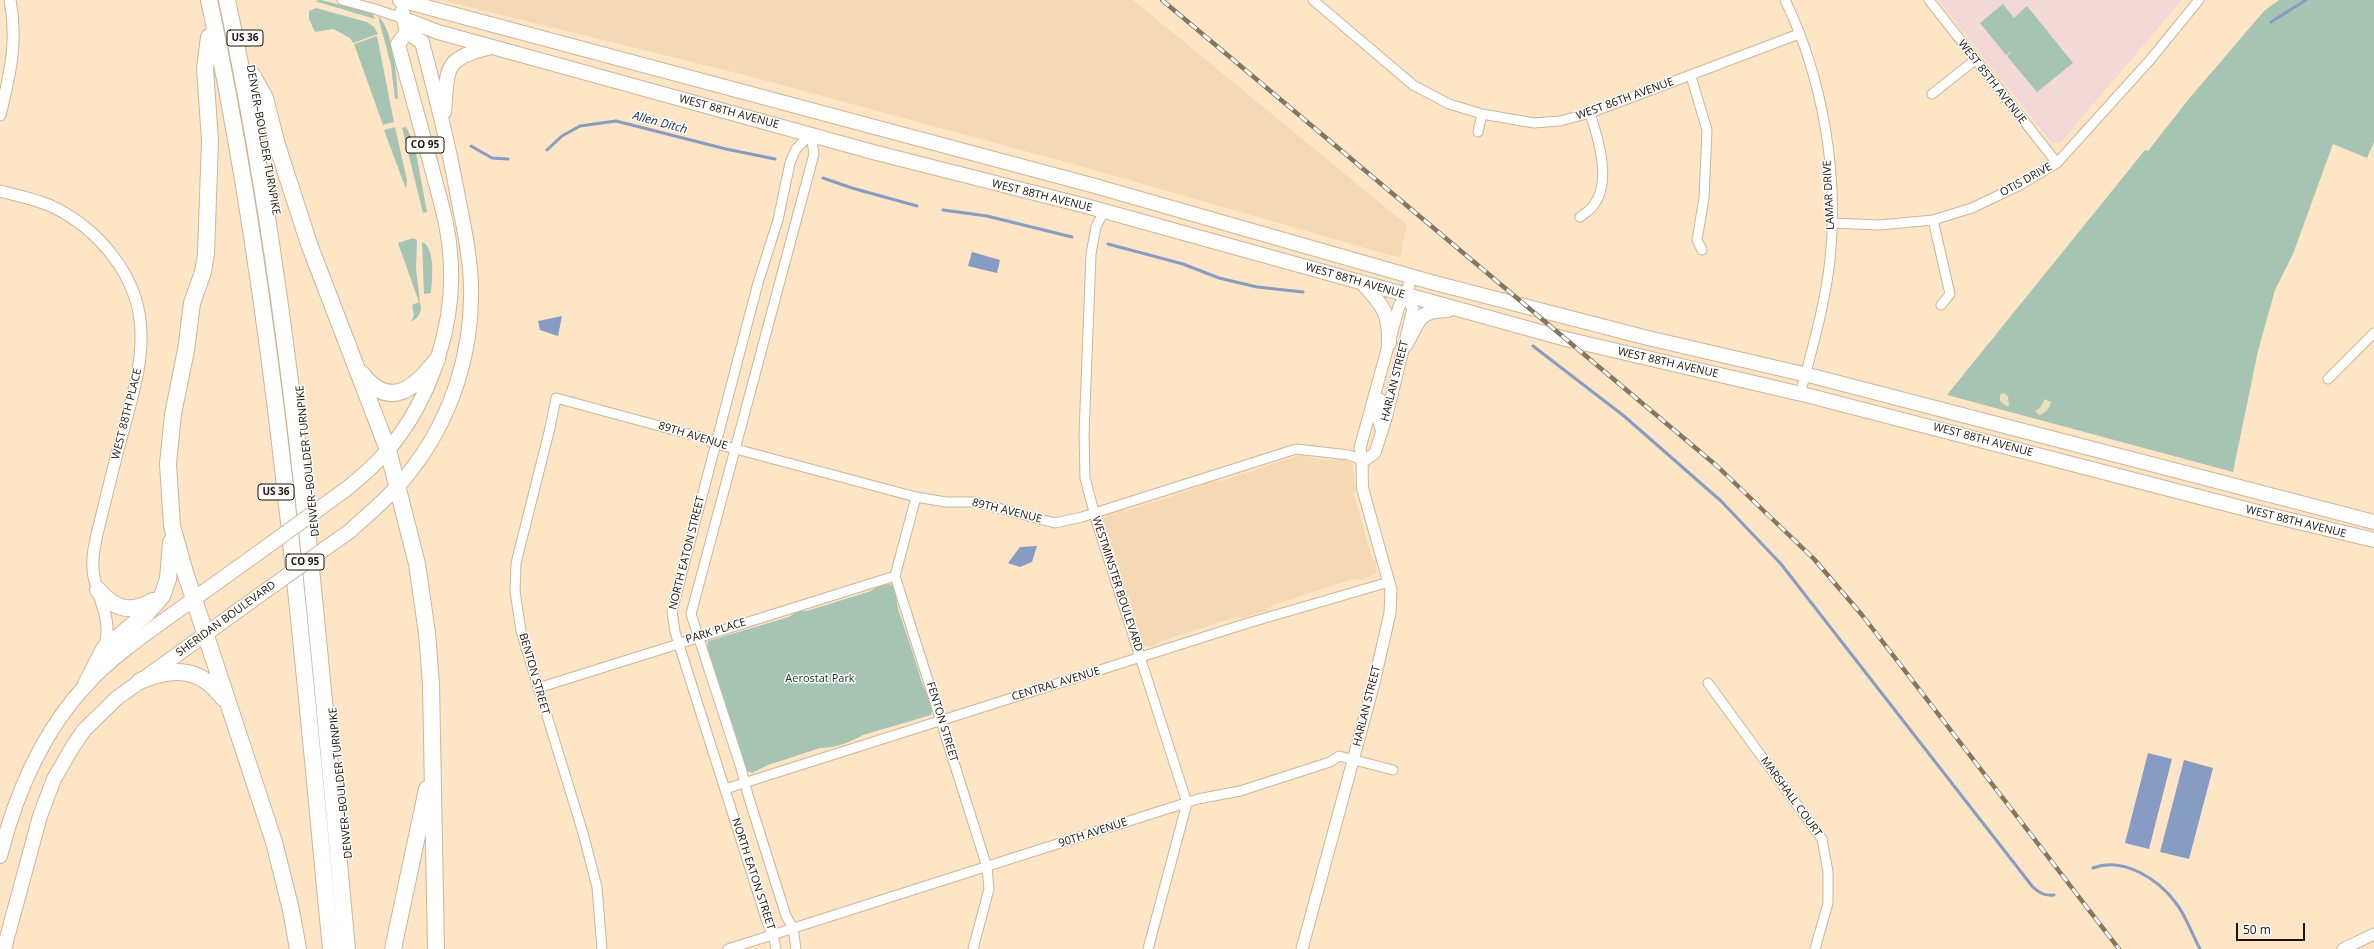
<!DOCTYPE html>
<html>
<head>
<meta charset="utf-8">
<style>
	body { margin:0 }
	#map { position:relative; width:2374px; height:949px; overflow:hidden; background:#fde5c6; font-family:"Open Sans",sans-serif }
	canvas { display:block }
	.scale { position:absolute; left:2236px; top:923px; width:69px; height:18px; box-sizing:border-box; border:2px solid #1b1308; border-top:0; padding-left:5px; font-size:12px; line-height:14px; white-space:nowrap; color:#1b1308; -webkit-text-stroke:3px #fff; paint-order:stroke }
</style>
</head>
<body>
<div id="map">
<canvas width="2374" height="949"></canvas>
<div class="scale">50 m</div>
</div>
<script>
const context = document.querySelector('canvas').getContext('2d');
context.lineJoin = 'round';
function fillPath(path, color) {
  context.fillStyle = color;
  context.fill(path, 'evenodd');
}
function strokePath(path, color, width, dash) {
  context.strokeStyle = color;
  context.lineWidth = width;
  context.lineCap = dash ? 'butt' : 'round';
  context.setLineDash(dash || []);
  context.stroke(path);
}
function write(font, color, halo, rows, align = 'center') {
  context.font = font + ' "Open Sans",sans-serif';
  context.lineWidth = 3;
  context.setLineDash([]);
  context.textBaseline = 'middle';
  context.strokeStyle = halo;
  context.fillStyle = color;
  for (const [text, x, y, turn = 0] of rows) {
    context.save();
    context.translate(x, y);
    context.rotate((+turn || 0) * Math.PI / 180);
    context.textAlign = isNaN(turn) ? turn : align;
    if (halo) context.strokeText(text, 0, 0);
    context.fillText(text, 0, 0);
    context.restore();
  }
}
fillPath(new Path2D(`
	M441,0H1133L1407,225L1400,258L1084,167L745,75Z
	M1300,455L1324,460H1346L1352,463L1356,489L1354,495L1372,558L1376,562V574L1360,580L1353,579L1273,605L1267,610L1246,617H1235L1164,640L1150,647L1142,645L1129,596L1123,588L1119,575L1120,568L1103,521L1105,515L1119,510H1129L1186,492L1208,482L1225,480Z`), '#f5d8b4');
fillPath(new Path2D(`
	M1938,0H2182L2060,143H2052Z`), '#f2d8d6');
fillPath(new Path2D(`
	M321,0L372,13L375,19L315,1Z
	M2279,0H2374V142L2367,158L2333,144L2293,254L2275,290L2258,351L2233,472L1947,395L2145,150L2148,151L2188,100L2264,11Z
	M2003,4L2014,18L2027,6L2073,63L2037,92L2007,56L2012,51L2006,55L1980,23Z
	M316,8L367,22L374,27L378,34L353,43L350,38L333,29L315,32L309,19V11Z
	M378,16C393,28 397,79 398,98L395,99L391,65Z
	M377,36L394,122L383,125L354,44Z
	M395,127L407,180L406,189L384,130Z
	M406,127L414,142L427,212L423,213L402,128Z
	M413,238L417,240L416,269L421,310L417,318L411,322L414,315L412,305L419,302L398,243Z
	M422,242C436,247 432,282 431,293L424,294Z
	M889,584L892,585C897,593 896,600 898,609C906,632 914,656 921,680C924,689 935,707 931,715L863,735C850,742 836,748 820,748L768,765L752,773L747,771L707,648L708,641L789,617L798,611H807L871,591L877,587Z`), '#a6c4b3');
fillPath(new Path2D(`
	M2003,393L2008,396L2009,406H2006L2000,401V395Z
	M2045,399L2051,402C2051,407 2045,414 2039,415L2035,411L2040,408Z`), '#e9dfba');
fillPath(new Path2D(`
	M972,252L1000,260L997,273L968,266Z
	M562,316L558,336L540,330L538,321Z
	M1037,546L1032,562L1020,567L1008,563L1020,547Z
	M2148,753L2172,759L2149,849L2125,843Z
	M2184,760L2213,768L2189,859L2160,852Z`), '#869cc2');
strokePath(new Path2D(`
	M2271,22L2306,0
	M471,146L492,158L508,159
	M547,150L562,136L580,126L616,121L726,149L775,159
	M823,178L852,188L917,206
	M943,210L987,216L1072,237
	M1108,244L1183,264L1219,278L1257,287L1303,292
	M1533,346L1624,416L1721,501L1781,564L2032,886C2039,893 2044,896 2054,895
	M2093,868C2123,856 2158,879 2176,903C2186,916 2192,934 2200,949`), '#869cc2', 3);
const minor = new Path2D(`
	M342,0L375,9L404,19
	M1313,0L1413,85L1449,104L1482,114L1534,123L1560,121L1590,113L1799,34
	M1785,0C1823,78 1839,174 1830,260C1825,305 1812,350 1800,394
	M1929,0L2057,163
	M1691,76L1707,130L1704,198L1697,240L1702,250
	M1932,94L1975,60
	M1478,132L1482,114
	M1104,211L1096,227L1091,254L1084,434L1085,478L1097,523L1187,803L1148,949
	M1580,217C1584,214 1589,211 1592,207C1613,184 1598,138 1590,113
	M1933,220L1950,294L1941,305
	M1832,223L1880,225L1933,220L1972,208L2018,186L2057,163L2150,60L2199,0
	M2328,379L2374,333
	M916,497L895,576L987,867L989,889L973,949
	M1708,683L1822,839L1828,872V903L1815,949
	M538,688L895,576
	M725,789L1248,623L1389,582
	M602,949L597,887L583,833L521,631L515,591L516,563L550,428L556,398L700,437L717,444L916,497L946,502H975L1055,523L1082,517L1296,449L1349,455L1364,461
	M728,949L1198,799L1240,791L1330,762L1339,756L1393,770
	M776,949L773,935L767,922L675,632L672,611L758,283L778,220L790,163L796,149L811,134
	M796,949L793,928L786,916L748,795L741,768L691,614L814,154L811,134`);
const tertiary = new Path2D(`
	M0,115C10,75 18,40 10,0
	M0,191C17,195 34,199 49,205C99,228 140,277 141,333C142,366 132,397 124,428C114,463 106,499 97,534C94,548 91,562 94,577C100,603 113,622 104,649
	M1380,399L1376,413L1382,432
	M1364,461L1375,453L1387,415L1413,309L1406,296
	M1302,949L1374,683L1390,613L1391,590L1363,490C1361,475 1364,462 1360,448L1399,306L1406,296L1411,277
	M2343,949L2374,934`);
const primary = new Path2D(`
	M400,0L1095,186L1431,282L1648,338L1816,377L2374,522
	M404,19L438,32L873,152L1086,206L1566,339L1810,396L2273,516L2374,540
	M444,112C448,66 443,59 491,47
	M1363,284C1383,305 1390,314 1389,343
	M1405,345C1420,321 1415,311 1448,310
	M345,490C360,478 374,466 387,451C432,399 457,320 450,252C448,224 439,196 432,169C421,127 409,86 398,44L407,32
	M350,531C372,511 394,493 412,469C452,417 473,351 471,285C470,254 463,223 457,192C448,141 435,92 422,42L407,32L402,12
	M0,856C16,793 42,732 87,684C110,659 138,639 166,619C197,597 227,575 258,553
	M4,949L40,816L54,779L72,748L84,730L117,698L261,594`);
const motorway = new Path2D(`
	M209,0C276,312 300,632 331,949
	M227,0C294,312 317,632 347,949
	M209,37L205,68L210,141L206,254L203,272L192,303L186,350L173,414L168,464L172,526L184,569L274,842L291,910L298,949
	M252,75L265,98L277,145L309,244L388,450L417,564L427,633L431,684L436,949
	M362,374C390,411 416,387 437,360
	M98,590C114,609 131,614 153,601
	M140,681C173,667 200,667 223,698
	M86,684L104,649L147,613L162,596L168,579L171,542
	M393,949L427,789`);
strokePath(minor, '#ccb598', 11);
strokePath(tertiary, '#ccb598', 13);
strokePath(primary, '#ccb598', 16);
strokePath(motorway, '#ccb598', 18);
strokePath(minor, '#fff', 9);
strokePath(tertiary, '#fff', 11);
strokePath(primary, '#fff', 14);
strokePath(motorway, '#fff', 16);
const rail = new Path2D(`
	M1162,0L1717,466L1814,559L1862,615L2119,949`);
strokePath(rail, '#857561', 4.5);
strokePath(rail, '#fff', 3, [9]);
const primaryBridge = new Path2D(`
	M258,553L345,490
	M261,594L350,531`);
strokePath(primaryBridge, '#ccb598', 16, []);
strokePath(primaryBridge, '#fff', 14);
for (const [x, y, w] of [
	[245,38,36],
	[425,145,38],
	[276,492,36],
	[305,562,38]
]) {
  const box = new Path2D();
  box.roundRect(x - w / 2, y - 8, w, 16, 3);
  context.fillStyle = '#fff';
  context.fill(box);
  strokePath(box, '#1b1308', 1);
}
write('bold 10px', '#1b1308', null, [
	["US 36",245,38],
	["CO 95",425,145],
	["US 36",276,492],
	["CO 95",305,562]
]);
write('11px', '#1b1308', '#fff', [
	["WEST 85TH AVENUE",1992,82,52],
	["WEST 86TH AVENUE",1625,99,-20],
	["WEST 88TH AVENUE",729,112,15],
	["DENVER–BOULDER TURNPIKE",263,140,80],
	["OTIS DRIVE",2026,180,-29],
	["LAMAR DRIVE",1829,195,-93],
	["WEST 88TH AVENUE",1042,196,14],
	["WEST 88TH AVENUE",1355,281,16],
	["WEST 88TH AVENUE",1668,363,13],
	["HARLAN STREET",1395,381,-76],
	["WEST 88TH PLACE",127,414,-76],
	["89TH AVENUE",693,436,17],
	["WEST 88TH AVENUE",1983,440,15],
	["DENVER–BOULDER TURNPIKE",308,461,-96],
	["89TH AVENUE",1007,511,14],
	["WEST 88TH AVENUE",2296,522,14],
	["NORTH EATON STREET",687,553,-76],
	["WESTMINSTER BOULEVARD",1117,584,72],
	["SHERIDAN BOULEVARD",226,619,-36],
	["PARK PLACE",716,631,-17],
	["BENTON STREET",534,674,74],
	["CENTRAL AVENUE",1056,684,-17],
	["HARLAN STREET",1367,706,-76],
	["FENTON STREET",942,722,73],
	["DENVER–BOULDER TURNPIKE",341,783,-96],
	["MARSHALL COURT",1791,797,54],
	["90TH AVENUE",1093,833,-18],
	["NORTH EATON STREET",753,874,72]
]);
write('11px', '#0b3423', '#fff', [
	["Aerostat Park",820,679]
]);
write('italic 12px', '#163161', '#fff', [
	["Allen Ditch",660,123,15]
]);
</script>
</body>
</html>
